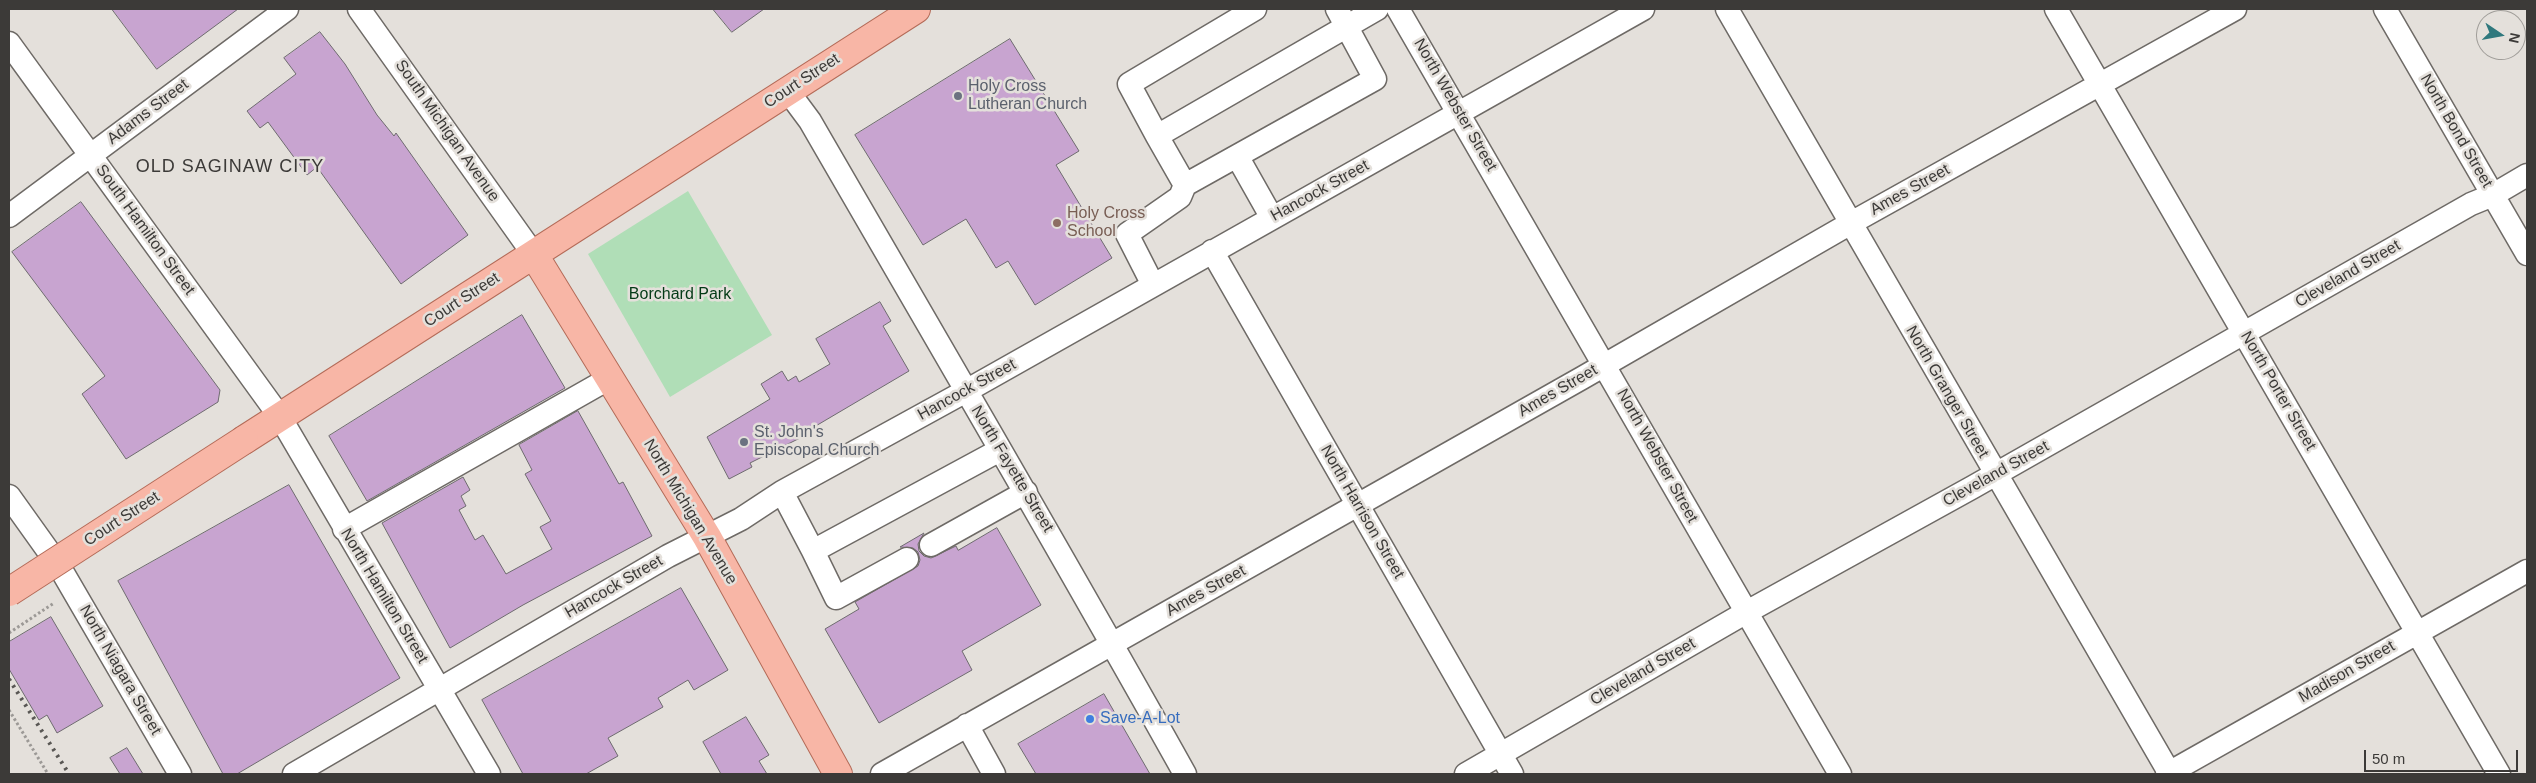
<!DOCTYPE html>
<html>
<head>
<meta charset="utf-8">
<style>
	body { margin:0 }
	#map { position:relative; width:2536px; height:783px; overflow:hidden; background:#e4e0db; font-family:Arial,sans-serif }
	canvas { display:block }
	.frame { position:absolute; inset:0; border:10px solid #3c3a38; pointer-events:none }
	.north { position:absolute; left:2476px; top:10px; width:50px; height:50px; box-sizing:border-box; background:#e4e0db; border:1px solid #a19e9a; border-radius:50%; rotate:102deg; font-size:14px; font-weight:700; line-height:20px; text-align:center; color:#3c3a38 }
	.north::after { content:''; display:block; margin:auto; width:18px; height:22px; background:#2f787d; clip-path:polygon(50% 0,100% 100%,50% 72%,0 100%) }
	.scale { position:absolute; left:2364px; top:750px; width:154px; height:22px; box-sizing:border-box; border:2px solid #3c3a38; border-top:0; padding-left:6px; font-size:15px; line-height:18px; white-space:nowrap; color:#3c3a38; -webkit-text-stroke:4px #e4e0db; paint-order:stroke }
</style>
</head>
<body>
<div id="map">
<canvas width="2536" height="783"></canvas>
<div class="frame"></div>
<div class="north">N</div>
<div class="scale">50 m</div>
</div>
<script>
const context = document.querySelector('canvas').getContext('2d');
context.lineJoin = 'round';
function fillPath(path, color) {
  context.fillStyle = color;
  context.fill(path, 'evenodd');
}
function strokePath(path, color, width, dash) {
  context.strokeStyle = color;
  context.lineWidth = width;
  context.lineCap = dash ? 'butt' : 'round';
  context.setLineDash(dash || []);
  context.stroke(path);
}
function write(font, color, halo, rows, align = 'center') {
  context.font = font + ' Arial,sans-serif';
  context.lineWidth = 5;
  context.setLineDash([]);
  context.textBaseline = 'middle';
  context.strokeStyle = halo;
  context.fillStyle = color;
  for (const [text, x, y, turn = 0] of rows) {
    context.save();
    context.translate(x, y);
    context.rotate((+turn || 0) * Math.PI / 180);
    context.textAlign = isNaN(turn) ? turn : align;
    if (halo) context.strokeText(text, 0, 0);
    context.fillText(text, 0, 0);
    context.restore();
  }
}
fillPath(new Path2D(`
	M688,191L772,335L670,397L588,254Z`), '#b0deb7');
const building = new Path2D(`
	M112,9H238L157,69Z
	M713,9H764L732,32Z
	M320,32L345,64L377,115L394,136L396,133L468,235L401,284L317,167L307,175L268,122L260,128L247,111L296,74L284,58Z
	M1010,39L1079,151L1056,165L1112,258L1035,305L1008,261L996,268L966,219L923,245L855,135Z
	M81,202L220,390L218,402L126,459L82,394L105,376L12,252Z
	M880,302L891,321L883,326L909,371L814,427L816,429L806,435L750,463L752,467L729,479L707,437L770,399L761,384L782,371L788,381L796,376L799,382L830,364L816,339Z
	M522,315L565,388L367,501L329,436Z
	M578,411L619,484L623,482L652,536L523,605L450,648L382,523L463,477L470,490L461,496L466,506L459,510L475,540L483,535L506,574L552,549L540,527L551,521L525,474L532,470L519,445Z
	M289,485L400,678L237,774H223L118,581Z
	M997,528L1041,605L962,651L972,670L879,723L825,629L859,609L855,602L918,566L920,560L918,552L913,548L900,547L924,533L918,544L919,551L924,556L931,558L956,546L958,550Z
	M681,588L728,670L694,690L688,680L658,698L663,707L608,738L618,756L586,774H523L482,700Z
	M51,617L103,706L57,733L47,715L39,720L9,669V642Z
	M1104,694L1150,774H1036L1018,744Z
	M746,717L769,755L759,761L767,774H721L703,742Z
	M127,748L143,774H120L110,758Z`);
fillPath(building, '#c8a4d0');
strokePath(building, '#6e6b6f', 1);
const minor = new Path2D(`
	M359,9L534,255
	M1255,9L1129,84L1157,136L1377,9
	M1398,9L1840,774
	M1727,9L2170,774
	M2056,9L2499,774
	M2385,9L2527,254
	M9,43L280,417L489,774
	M787,90L810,121C936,339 1063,555 1185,774
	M1157,136L1185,185L1375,79L1337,9
	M1237,156L1272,218
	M9,216L287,9
	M1212,251L1512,774
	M1153,285L1127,234L1180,197L1185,185
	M782,492L813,551L1000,450
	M9,496L59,566L180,774
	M344,529L610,378
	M931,545L1026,492
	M813,551L836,598L907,559
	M967,725L994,774
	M294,774L668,556L741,519L782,492L966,391L1643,9
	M882,774L1582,378L1851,223L2235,9
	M1466,774L1745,613L1973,487L2471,204L2493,195L2527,175
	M2167,774L2527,571`);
const major = new Path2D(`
	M534,255L707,537L838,774
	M244,440L916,9`);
strokePath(minor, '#6e6a66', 25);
strokePath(major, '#b46b58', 30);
strokePath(new Path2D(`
	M9,633L54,603
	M9,710L48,774`), '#9c9996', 3, [2.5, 2.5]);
strokePath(minor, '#fff', 22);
strokePath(major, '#f8b6a6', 28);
strokePath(new Path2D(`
	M9,679L69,774`), '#595754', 4, [2.5, 5]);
const majorBridge = new Path2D(`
	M9,592L244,440`);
strokePath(majorBridge, '#b46b58', 30, []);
strokePath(majorBridge, '#f8b6a6', 28);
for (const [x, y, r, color] of [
	[958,96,5,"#6b7280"],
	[1057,223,5,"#8d6e63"],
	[744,442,5,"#6b7280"],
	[1090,719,5,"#3f7fe0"]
]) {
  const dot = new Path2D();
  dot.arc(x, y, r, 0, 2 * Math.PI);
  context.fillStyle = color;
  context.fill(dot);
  strokePath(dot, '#e4e0db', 2);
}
write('16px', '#3c3a38', '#e4e0db', [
	["Court Street",802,81,-33],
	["North Webster Street",1455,105,60],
	["Adams Street",148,112,-37],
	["South Michigan Avenue",447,131,55],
	["North Bond Street",2456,131,60],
	["Ames Street",1910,190,-29],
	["Hancock Street",1320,191,-29],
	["South Hamilton Street",145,230,54],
	["Cleveland Street",2348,274,-30],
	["Court Street",462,300,-33],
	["Hancock Street",967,390,-29],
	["Ames Street",1558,391,-30],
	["North Porter Street",2278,391,60],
	["North Granger Street",1947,392,60],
	["North Webster Street",1657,456,61],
	["North Fayette Street",1012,469,59],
	["Cleveland Street",1996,474,-29],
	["North Michigan Avenue",690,512,59],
	["North Harrison Street",1362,512,60],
	["Court Street",122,519,-33],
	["Hancock Street",614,587,-30],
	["Ames Street",1206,591,-29],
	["North Hamilton Street",384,596,59],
	["North Niagara Street",120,670,60],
	["Cleveland Street",1643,672,-30],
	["Madison Street",2347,672,-30]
]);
write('16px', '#5b616d', '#e4e0db', [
	["Holy Cross",968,87],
	["Lutheran Church",968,105],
	["St. John's",754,433],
	["Episcopal Church",754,451]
], 'left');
write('16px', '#785e54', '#e4e0db', [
	["Holy Cross",1067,214],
	["School",1067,232]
], 'left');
write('16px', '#033a16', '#e4e0db', [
	["Borchard Park",680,295]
]);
write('16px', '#366cbe', '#e4e0db', [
	["Save-A-Lot",1100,719]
], 'left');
context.letterSpacing = '1px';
write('18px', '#3c3a38', '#e4e0db', [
	["OLD SAGINAW CITY",230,167]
]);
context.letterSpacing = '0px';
</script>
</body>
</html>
